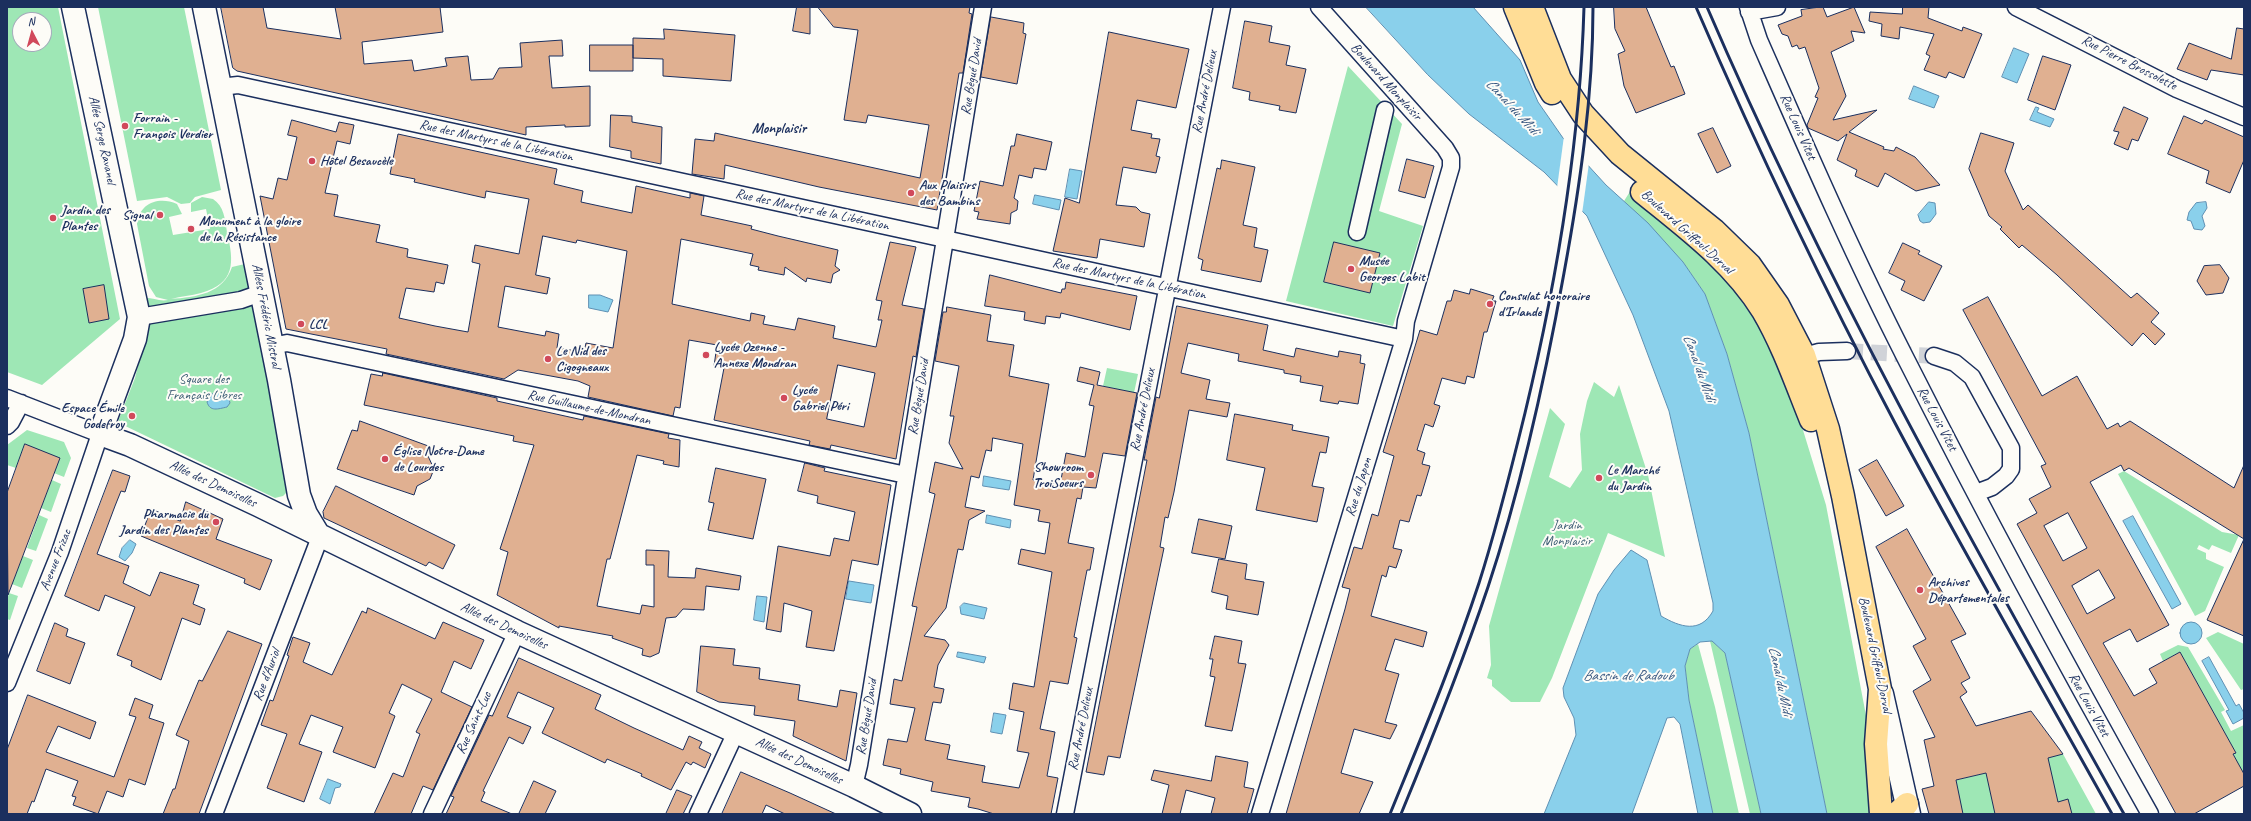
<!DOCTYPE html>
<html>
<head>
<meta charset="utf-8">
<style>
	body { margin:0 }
	#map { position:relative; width:2251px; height:821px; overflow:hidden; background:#fdfcf7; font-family:Caveat,sans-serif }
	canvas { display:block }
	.frame { position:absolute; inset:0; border:8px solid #1b2f5e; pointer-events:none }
	.north { position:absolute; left:12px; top:12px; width:40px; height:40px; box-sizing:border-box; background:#fdfcf7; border:1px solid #a3aaba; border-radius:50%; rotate:354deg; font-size:11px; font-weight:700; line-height:16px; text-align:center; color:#1b2f5e }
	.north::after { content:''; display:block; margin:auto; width:14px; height:18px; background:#d1495b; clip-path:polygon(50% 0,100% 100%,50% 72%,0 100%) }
</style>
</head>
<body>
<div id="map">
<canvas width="2251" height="821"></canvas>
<div class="frame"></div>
<div class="north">N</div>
</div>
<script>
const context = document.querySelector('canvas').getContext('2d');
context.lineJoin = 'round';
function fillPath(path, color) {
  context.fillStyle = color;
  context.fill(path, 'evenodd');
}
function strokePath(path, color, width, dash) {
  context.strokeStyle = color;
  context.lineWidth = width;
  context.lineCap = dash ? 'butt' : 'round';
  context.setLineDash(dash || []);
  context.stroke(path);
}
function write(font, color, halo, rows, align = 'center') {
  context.font = font + ' Caveat,sans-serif';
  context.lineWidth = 4;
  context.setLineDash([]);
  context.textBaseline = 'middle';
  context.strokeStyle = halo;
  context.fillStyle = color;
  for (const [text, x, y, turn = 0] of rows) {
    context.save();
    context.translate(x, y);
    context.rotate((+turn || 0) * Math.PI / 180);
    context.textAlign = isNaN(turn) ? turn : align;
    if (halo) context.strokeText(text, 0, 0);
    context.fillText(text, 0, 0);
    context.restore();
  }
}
fillPath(new Path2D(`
	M7,7H58L120,319L42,385L7,372ZM20,20H44V44H20Z
	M98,7H184L221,190L195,197L190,203L181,204L167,197L137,201Z
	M1348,66L1402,124L1379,211L1423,226L1393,326L1286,301Z
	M1631,190L1740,288L1783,365L1826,505L1868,726L1874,814H1827L1749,433L1727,354L1705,294L1683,262L1624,201Z
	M202,197L213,199C224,206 225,219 227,232C234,262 236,283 201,293C191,296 181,296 171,299C196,297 223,294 232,267L249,263L288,491L283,496L275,498L119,423V419L135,378L146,333L143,298C152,297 159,302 168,300L156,297L149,286L137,224C139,203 159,196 177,204L182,214L169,217L173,235L210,229L206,209L191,212V203Z
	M1107,368L1138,374L1134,393L1103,386Z
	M1594,382L1614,397L1619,385L1648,475L1665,557L1608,533L1552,678L1540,702H1511L1492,686V680L1487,678L1491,665L1489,626L1550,408L1565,424L1549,477L1570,488L1582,470L1580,434L1587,401Z
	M27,430L64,442L71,458L64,477L54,473L25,444L16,468L7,465V445Z
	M2124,471L2222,532L2239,535L2231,553L2212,545L2209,550L2199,545L2197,549L2206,553V559L2224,567L2205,611L2195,616L2118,474Z
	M52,480L61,484L51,512L41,508Z
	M39,515L48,519L36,551L27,548Z
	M23,556L33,560L22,588L12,584Z
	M9,593L18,596L10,620L7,619V599Z
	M2218,632L2244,644V689L2241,690L2206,638Z
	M1710,641H1712L1725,653L1761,814H1750Z
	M1698,644L1715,707L1739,814H1713L1689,700L1685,666L1690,649Z
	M2178,645L2188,647L2225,710L2221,712L2231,731L2244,725V772L2237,769V762L2233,754L2236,753L2180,652L2163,661L2160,654Z
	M2063,754L2096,814H1961L1953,781Z`), '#9ee7b5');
const water = new Path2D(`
	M1366,7H1473L1520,60L1538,102L1563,138L1606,185L1648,223L1683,262L1705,294L1727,354L1749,433L1827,814H1761L1725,653L1712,641L1700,642L1690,649L1685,666L1689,700L1713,814H1698L1680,724L1674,717L1667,718L1632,814H1544L1576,735L1574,718L1564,697L1563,688L1598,594L1614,570L1631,550L1647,560L1661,616C1680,627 1700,634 1713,611V603L1669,411L1633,315L1587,216L1544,172L1469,114L1428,75Z
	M2014,48L2029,54L2017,83L2002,77Z
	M1914,86L1939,96L1934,108L1909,99Z
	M2036,107L2039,108L2037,112L2054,119L2050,127L2030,120Z
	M1070,169L1082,171L1077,199L1065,197Z
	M1035,195L1061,200L1059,210L1033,204Z
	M1929,202L1935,203L1936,214L1930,222L1923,223L1920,221L1918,215Z
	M2206,202L2207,208L2202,216L2205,226L2202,230L2194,229L2191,221L2187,220L2189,212L2196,203Z
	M589,295H600L613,300L608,312L589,308Z
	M218,392L228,395L230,403L227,407C218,409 210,412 207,402L212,394Z
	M984,476L1011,481L1009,490L983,486Z
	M987,515L1011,520L1010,528L986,523Z
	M2133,516L2181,604L2172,609L2123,521Z
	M130,540L136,544L132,553L125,561L119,557L122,548Z
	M849,581L874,585L871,603L846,599Z
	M757,596L767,597L764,622L754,620Z
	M964,603L987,608L984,619L961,614L960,607Z
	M2180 633a11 11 0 1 1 22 0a11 11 0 1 1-22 0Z
	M958,652L986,657L984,663L957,657Z
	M2209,657L2236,706L2239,704L2244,713V718L2233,724L2226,711L2229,710L2202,661Z
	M994,713L1006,715L1002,734L991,732Z
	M328,779L341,784L340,787L335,788L330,804L320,799Z`);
fillPath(water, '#8ad0eb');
strokePath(water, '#5e90b3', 1);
fillPath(new Path2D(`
	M1564,136L1589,163L1582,214L1557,188Z`), '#fdfcf7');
const building = new Path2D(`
	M221,7H263L267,28L341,39L335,7H440L443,32L362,42L364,64L412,60L414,71L447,66L445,58L468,56L471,80L493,79L499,68L522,67L520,43L562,40L563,56H549L552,88L590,86V126L565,127V125L526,127V135L237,71L233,68Z
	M797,7H810V34L793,31Z
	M818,7H970L969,13L972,14L963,73H959L937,210L819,187L725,165L724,179L692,174L695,139L714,141L715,133L920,178L929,125L868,115L866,123L844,120L858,30L834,27Z
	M1614,7H1646L1671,67L1674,66L1685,94L1636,113L1624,86L1618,54L1625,51L1615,29Z
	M1823,7L1827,17L1854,7L1865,33L1851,31L1854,41L1831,52L1846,96L1833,120L1877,110L1849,132L1884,147L1883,149L1894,151L1896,147L1915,157L1940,185L1916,191L1885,173L1878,187L1855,176L1857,170L1837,160L1847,134L1838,141L1808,128L1807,125L1818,98L1815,97L1819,88L1805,47L1799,49L1797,45L1792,47L1788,36L1782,34L1778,25L1802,16L1801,10Z
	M1903,7H1929L1928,18L1962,31L1963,27L1982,34L1964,78L1949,72L1946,78L1924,70L1930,56L1926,54L1934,34L1900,27L1899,39L1881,36L1882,24L1869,21L1870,12L1902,14Z
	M991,17L1024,23L1023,33L1026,34L1017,84L981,77Z
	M1245,21L1272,26L1269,42L1290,46L1286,65L1306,69L1296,113L1279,110L1280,106L1249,100L1250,92L1233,88Z
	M2237,28L2244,29V75L2211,70L2207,80L2177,69L2189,43L2231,59Z
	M664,29L735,35L731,81L663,76V59L633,58V38L664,39Z
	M1109,32L1189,49L1176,108L1137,100L1131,130L1152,134L1151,138L1160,139L1156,156L1160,157L1156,173L1123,167L1116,205L1136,207L1141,212L1150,214L1144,247L1100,239L1097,258L1053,251L1065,198L1079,203Z
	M590,45H633V71H590Z
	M2043,56L2071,65L2055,110L2028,100Z
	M2124,107L2148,118L2138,141L2132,139L2128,150L2114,144L2119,132L2114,131Z
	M611,115L632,116V122L662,127L661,164L631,158V151L610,147Z
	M2184,116L2202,124L2205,120L2244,137V160L2230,193L2206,183L2209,171L2168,154Z
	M292,120L336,132L339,122L354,125L350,144L337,141L325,193L338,195L334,216L380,225L376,242L408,249L407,257L448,265L444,284L436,282L434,292L406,288L399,318L435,326L468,332L480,264L472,262L475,245L519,254L529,199L486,191L485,198L414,182L415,179L390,174L398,134L557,169L554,184L583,191L581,202L632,213L636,186L690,198V193L704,196L701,215L752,226L751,229L778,236L838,250L835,266L840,270L833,274L831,283L807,278L806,282L785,267L784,275L758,270L759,267L750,265L753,254L681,239L672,304L750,321L751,313L765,316L763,324L795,330L798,318L835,326L833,338L876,347L882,320H878L882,301L876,300L890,242L916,247L902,305L924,309L916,357L913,356L896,459L831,445L830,449L809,445L810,441L714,420L724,368L714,366L717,345L689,340L680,408L675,407L673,416L588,397L590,386L578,381L518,370L504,379L386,354L387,349L286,329L260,196L273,199L278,178L287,180L297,137L288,135ZM543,236L576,243L577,240L627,251L613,348L586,343L584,352L557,348L559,334L546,331L545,336L498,327L505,286L547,294L550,278L536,275ZM838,365L875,373L864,427L827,419Z
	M1713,128L1731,166L1717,173L1698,134Z
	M1981,133L2014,143L2005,171L2023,210L2028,205L2131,298L2137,293L2159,313L2151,322L2165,334L2155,345L2143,333L2132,346L2057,275L2022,245L2019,248L2000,229L2002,227L1989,216L1969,169Z
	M1017,134L1052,142L1046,170L1034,168L1032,178L1019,175L1014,198L1018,201L1017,210L1011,213L1010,224L977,219L979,212L974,211L980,181L1003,186L1011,146H1014Z
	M1407,159L1434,166L1425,198L1399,191Z
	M1222,160L1255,167L1243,225L1257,228L1254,247L1268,250L1261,282L1201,270L1203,260L1198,258L1217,168L1220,169Z
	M1334,242L1380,253L1370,293L1324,282Z
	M1903,243L1920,251L1918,254L1942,266L1924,301L1901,290L1905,281L1889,273Z
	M2220,265L2229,278L2223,293L2206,295L2197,281L2204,266Z
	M990,275L1061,293L1062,289H1065L1066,282L1137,296L1130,330L1061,313L1060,318L1046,316L1045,324L1024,320L1025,312L985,306Z
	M104,285L109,319L89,323L83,289Z
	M1471,289L1494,296L1492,301H1496L1487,332H1484L1474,378L1467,376L1465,384L1442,378L1434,404L1440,406L1433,427L1425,424L1417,450L1425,453L1422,464L1430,466L1421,496L1417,495L1409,522L1400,520L1393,548L1402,550L1396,568L1389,566L1386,577L1382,575L1371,616L1427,632L1423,647L1395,639L1385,670L1399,674L1385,722L1397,725L1390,739L1354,729L1341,773L1373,782L1359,814H1286L1345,609L1350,589L1342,587L1354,547L1362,549L1372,514L1378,516L1394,456L1383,452L1420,330L1437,335L1447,301H1451L1454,290L1469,294Z
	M1988,297L2042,396L2077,376L2107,429L2118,423L2120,427L2130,421L2234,488L2244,465V636L2207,620L2244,539L2129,468L2124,471L2121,465L2090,482L2169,625L2137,642L2130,629L2103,643L2134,696L2157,683L2149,669L2180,652L2236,753L2233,754L2244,774V786L2194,814H2176L2017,524L2037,513L2029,499L2051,487L2041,466L2046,464L1963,310ZM2068,513L2087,548L2063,561L2044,526ZM2099,570L2115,598L2087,614L2072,586Z
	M1177,306L1268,325L1263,350L1294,357L1296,348L1338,357L1339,351L1361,355L1360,363L1365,364L1358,404L1339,401L1338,404L1320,401L1323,386L1300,382L1301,376L1284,373V370L1238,361L1239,354L1188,343L1181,373L1210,380L1206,399L1230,403L1227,417L1189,410L1174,492L1168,518L1165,517L1160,547L1164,548L1120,758L1108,756L1104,775L1086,772L1147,460H1144L1156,397L1159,398Z
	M947,307L991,315L987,341L1014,345L1009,376L1049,384L1033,480L1060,485L1066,453L1085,457L1094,406L1089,405L1094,385L1077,381L1080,367L1100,372L1097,385L1137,393L1125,456L1103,453L1096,488L1083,487L1081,499L1077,498L1068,543L1094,548L1090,570H1087L1074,637L1077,638L1068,684L1050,681L1040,729L1055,732L1047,776L1058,778L1051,814H994L978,809L968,807L970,798L931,791L933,782L900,774L901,769L883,765L888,739L907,742L915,708L890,704L894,679L902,681L917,607L912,606L935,494L929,492L935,462L963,469L949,443L954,416H950L959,366L935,361L943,312H946ZM993,438L1023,444L1014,505L1040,510L1038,521L1050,523L1045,554L1021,549L1018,564L1052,572L1034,687L1013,683L1009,709L1024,712L1017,751L1029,753L1019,788L982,782L985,766L947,759L950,745L925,740L933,702L941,703L944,689L934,687L938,665L949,645L945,640L924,636L946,608L958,549L963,550L969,520L985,511L965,507L971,476L979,478L986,450L991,451Z
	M383,373L497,398V401L583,420L584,416L669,434L668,438L680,440L679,467L663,464L664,461L637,455L610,559H607L597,606L640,614L642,605L654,607V565H646V550L669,551L668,577L695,578L696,568L741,576L739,590L706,586L704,610L683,609L676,617L666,618L659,653L650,657L642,655L643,649L612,638L613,636L559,626V628L497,595L508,552L500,549L534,445L513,441L514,436L364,405L371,374L382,376Z
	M1235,414L1293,425L1292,430L1329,437L1326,453L1320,452L1312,486L1324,488L1317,522L1256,510L1265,468L1227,460Z
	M360,421L431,447L428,456L434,469L430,479L417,486L414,495L337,469L352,430L357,431Z
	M25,444L60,458L8,595L7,493Z
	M1877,460L1904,506L1886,516L1859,470Z
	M805,463L825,468L824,471L891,485L878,565L852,560L834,651L806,647L812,611L784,603L781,632L766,629L778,546L830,556L834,538L849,541L855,512L817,503L818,496L798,491Z
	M716,468L766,479L753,539L708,530L714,503L709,502Z
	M113,470L130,476L125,492L121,491L115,506L97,554L129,566L123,583L150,596L160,572L199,585L193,604L205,609L200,625L182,618L161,680L131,666L132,661L117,655L135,607L105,595L99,611L65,596Z
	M336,486L455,545L443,569L429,562L426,566L324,518L323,512Z
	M186,502L223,519L216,539L272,560L260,590L244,583L245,579L141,536L151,509L180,521Z
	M1199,519L1232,526L1225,559L1192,553Z
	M1907,529L1966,634L1951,641L1970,678L1961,683L1967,692L1960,697L1976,726L2031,711L2063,754L2048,758L2058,802L2068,799L2072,814H1995L1986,773L1956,780L1963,814H1929L1922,789L1934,786L1924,740L1935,737L1913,691L1931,680L1913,646L1926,639L1876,547Z
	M1219,559L1247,564L1245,579L1264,582L1258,615L1226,609L1228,596L1212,592Z
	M368,608L435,639L443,622L484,640L471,669L454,661L441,692L472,707L433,790L423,786L411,814H374L393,773L403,777L420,734L416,732L432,699L402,684L389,713L395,716L375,768L333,752L343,727L311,715L299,744L322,752L304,802L267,788L287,734L261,725L270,700L273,701L289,656L287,655L293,637L310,643L303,662L332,675L362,611L366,613Z
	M55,623L68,629L66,636L85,643L70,684L37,671Z
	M228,631L262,644L199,814H163L173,789H175L189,741L176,735L199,680L202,681Z
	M1215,636L1242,641L1238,663L1246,664L1232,731L1205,726L1215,677L1210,676L1213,659H1210Z
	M701,646L735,649L733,665L760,668L759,679L800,685L798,700L837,707L840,690L857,693L846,761L793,736L795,721L754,715L755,706L719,702L697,692Z
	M519,658L601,695L595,709L634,728L683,750L689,736L702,742L699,748L711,754L705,768L693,762L691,765L686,762L671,790L641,776L642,774L607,759L605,763L542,733L554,708L518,692L507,717L531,727L523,744L509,737L483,791L485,792L481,801L512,814H446L454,797L451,796L489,715L492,716Z
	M28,695L96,722L90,739L58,726L46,752L114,777L136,717L129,715L135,698L153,705L149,718L164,723L145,785L129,779L123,797L107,791L98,814L73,805L76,797L72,796L78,781L46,769L34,802L32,801L27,814H7V750Z
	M1216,756L1248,762L1244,787L1254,789L1247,814H1211L1215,798L1186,790L1180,814H1162L1169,785L1151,780L1154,770L1211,781Z
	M741,772L790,793L836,814H785L766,805L762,814H722Z
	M534,781L556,791L545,814H519Z
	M677,790L692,796L683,814H666Z`);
fillPath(building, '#e0b091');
strokePath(building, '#1b2f5e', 1);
strokePath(new Path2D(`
	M1847,351L1934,356`), '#d0d3d8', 16, [16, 8]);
const street = new Path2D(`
	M1748,7L1759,40C1806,147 1852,253 1905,357C1983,511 2065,663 2150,814
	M2016,7L2177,89L2244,117
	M1749,12L1777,7
	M220,87L238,85L1404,339
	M1357,232L1385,110
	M139,317L241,300L261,293
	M272,346L287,343L906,475
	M1934,356L1955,363L1972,377L2011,448V469L2006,476L1992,487L1976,493
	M1794,359L1819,352L1847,351
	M7,398L100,434L60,552L7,683
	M7,426L11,422L21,403
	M854,786L859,765L983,7
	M214,814L320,537
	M432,814L517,632
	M698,814L736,732
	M1065,814L1222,7
	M1260,814L1404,339L1406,321L1451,167V158L1445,148L1319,7`);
const secondary = new Path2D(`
	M73,7L139,317L135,339L100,434L130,445L258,505L517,632L854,786L910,814
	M204,7L279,380L299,495L306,514L320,537
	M1882,694L1909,814`);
const primary = new Path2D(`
	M1515,7L1546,83L1552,93
	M1532,7L1560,79L1583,114L1620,154L1714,230L1750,265L1778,305L1804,355L1828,429L1843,496L1880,689L1876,744L1881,814
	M1642,192C1685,227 1733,262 1763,311C1783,345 1796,383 1811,420
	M1896,814L1907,804`);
strokePath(street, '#1b2f5e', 19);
strokePath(secondary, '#1b2f5e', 25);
strokePath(primary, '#1b2f5e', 25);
strokePath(street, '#fdfcf7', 16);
strokePath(secondary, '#fdfcf7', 22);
strokePath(primary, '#ffdd96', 22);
strokePath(new Path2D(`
	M1696,7C1757,148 1823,287 1895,423C1965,555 2040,684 2112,814
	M1707,7C1827,286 1976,550 2124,814
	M1390,814C1421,738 1453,662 1479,583C1497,527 1511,470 1525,413C1557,280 1580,144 1584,7
	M1401,814C1432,739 1462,664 1488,587C1522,485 1545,379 1564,273C1580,186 1593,96 1593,7`), '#1b2f5e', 3);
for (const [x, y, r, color] of [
	[125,126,4,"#d1495b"],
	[312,161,4,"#d1495b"],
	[911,193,4,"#d1495b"],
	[160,215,4,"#d1495b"],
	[53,218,4,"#d1495b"],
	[191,229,4,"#d1495b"],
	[1351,269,4,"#d1495b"],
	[1490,304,4,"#d1495b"],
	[301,324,4,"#d1495b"],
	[706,355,4,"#d1495b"],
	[548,359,4,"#d1495b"],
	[784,398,4,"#d1495b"],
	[132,416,4,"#d1495b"],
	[385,459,4,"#d1495b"],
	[1091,475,4,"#d1495b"],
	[1599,478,4,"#d1495b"],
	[216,522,4,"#d1495b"],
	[1920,590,4,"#d1495b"]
]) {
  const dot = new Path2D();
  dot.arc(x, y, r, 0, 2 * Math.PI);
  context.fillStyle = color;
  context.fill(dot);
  strokePath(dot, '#fdfcf7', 1.5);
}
write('14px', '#1b2f5e', '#fdfcf7', [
	["Rue Pierre Brossolette",2129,63,27],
	["Rue Bègué David",972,77,-81],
	["Boulevard Monplaisir",1386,82,48],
	["Rue André Delieux",1205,92,-79],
	["Rue Louis Vitet",1798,127,66],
	["Allée Serge Ravanel",102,140,78],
	["Rue des Martyrs de la Libération",496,141,12],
	["Rue des Martyrs de la Libération",812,210,12],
	["Boulevard Griffoul-Dorval",1687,232,42],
	["Rue des Martyrs de la Libération",1129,279,12],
	["Allées Frédéric Mistral",266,316,79],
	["Rue Bègué David",919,397,-81],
	["Rue Guillaume-de-Mondran",589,408,12],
	["Rue André Delieux",1143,410,-79],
	["Rue Louis Vitet",1937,419,62],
	["Allée des Demoiselles",213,484,25],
	["Rue du Japon",1359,487,-73],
	["Avenue Frizac",56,560,-69],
	["Allée des Demoiselles",504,626,25],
	["Boulevard Griffoul-Dorval",1875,655,78],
	["Rue d'Auriol",267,675,-69],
	["Rue Louis Vitet",2089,705,61],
	["Rue Bègué David",867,717,-81],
	["Rue Saint-Luc",474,723,-65],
	["Rue André Delieux",1081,729,-79],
	["Allée des Demoiselles",799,761,25]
]);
write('bold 14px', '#1b2f5e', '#fdfcf7', [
	["Forrain -",133,118],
	["François Verdier",133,134],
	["Hôtel Besaucèle",320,161],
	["Aux Plaisirs",919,185],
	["des Bambins",919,201],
	["Jardin des",61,210],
	["Plantes",61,226],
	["Signal",152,215,"right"],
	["Monument à la gloire",199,221],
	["de la Résistance",199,237],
	["Musée",1359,261],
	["Georges Labit",1359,277],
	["Consulat honoraire",1498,296],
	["d'Irlande",1498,312],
	["LCL",309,324],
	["Lycée Ozenne -",714,347],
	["Annexe Mondran",714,363],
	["Le Nid des",556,351],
	["Cigogneaux",556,367],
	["Lycée",792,390],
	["Gabriel Péri",792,406],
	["Espace Émile",124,408,"right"],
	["Godefroy",124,424,"right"],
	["Église Notre-Dame",393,451],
	["de Lourdes",393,467],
	["Showroom",1083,467,"right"],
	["TroiSoeurs",1083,483,"right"],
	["Le Marché",1607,470],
	["du Jardin",1607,486],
	["Pharmacie du",208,514,"right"],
	["Jardin des Plantes",208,530,"right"],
	["Archives",1928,582],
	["Départementales",1928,598]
], 'left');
write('14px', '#3c5d74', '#fdfcf7', [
	["Square des",204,379],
	["Français Libres",204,395],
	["Jardin",1567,525],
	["Monplaisir",1567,541]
]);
write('italic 15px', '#375781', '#fdfcf7', [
	["Canal du Midi",1512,107,47],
	["Canal du Midi",1699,368,70],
	["Bassin de Radoub",1628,676],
	["Canal du Midi",1780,681,78]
]);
write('bold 15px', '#1b2f5e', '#fdfcf7', [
	["Monplaisir",779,129]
]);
</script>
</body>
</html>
